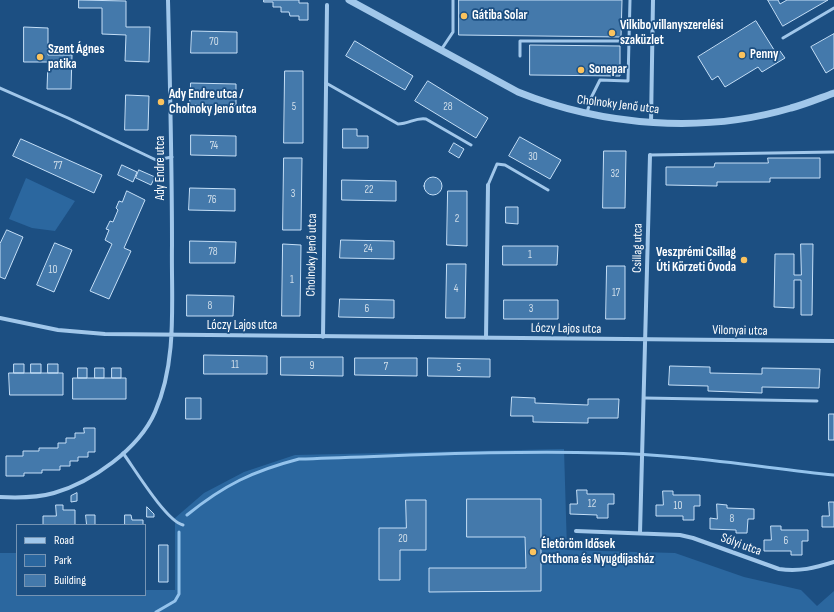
<!DOCTYPE html>
<html>
<head>
<meta charset="utf-8">
<style>
	body { margin:0 }
	#map { position:relative; width:834px; height:612px; overflow:hidden; background:#1c4f82; font-family:"Sofia Sans Condensed",sans-serif }
	canvas { display:block }
	.legend { position:absolute; left:16px; top:524px; width:130px; height:72px; box-sizing:border-box; background:#1c4f82; border:1px solid #7795b4; margin:0; padding:5px 7px; list-style:none; font-size:12px; color:#fff }
	.legend li { display:flex; align-items:center; gap:8px; height:20px }
	.legend b { width:20px; border:1px solid #7795b4 }
</style>
</head>
<body>
<div id="map">
<canvas width="834" height="612"></canvas>
<ul class="legend">
<li><b style="height:5px;background:#a1c7ea"></b>Road</li>
<li><b style="height:11px;background:#2b679f"></b>Park</li>
<li><b style="height:11px;background:#4479ab"></b>Building</li>
</ul>
</div>
<script>
const context = document.querySelector('canvas').getContext('2d');
context.lineJoin = 'round';
function fillPath(path, color) {
  context.fillStyle = color;
  context.fill(path, 'evenodd');
}
function strokePath(path, color, width, dash) {
  context.strokeStyle = color;
  context.lineWidth = width;
  context.lineCap = dash ? 'butt' : 'round';
  context.setLineDash(dash || []);
  context.stroke(path);
}
function write(font, color, halo, rows, align = 'center') {
  context.font = font + ' "Sofia Sans Condensed",sans-serif';
  context.lineWidth = 3.5;
  context.setLineDash([]);
  context.textBaseline = 'middle';
  context.strokeStyle = halo;
  context.fillStyle = color;
  for (const [text, x, y, turn = 0] of rows) {
    context.save();
    context.translate(x, y);
    context.rotate((+turn || 0) * Math.PI / 180);
    context.textAlign = isNaN(turn) ? turn : align;
    if (halo) context.strokeText(text, 0, 0);
    context.fillText(text, 0, 0);
    context.restore();
  }
}
fillPath(new Path2D(`
	M26,178L75,201L55,231L32,228L9,219Z
	M564,449L567,550L675,553L744,577L801,590L817,606L834,591V612H0V553H17V595H145V590H175V518L204,493L244,472L295,455Z`), '#2b679f');
strokePath(new Path2D(`
	M187,515C224,485 253,471 299,459C400,456 503,450 605,453C681,454 758,467 834,475
	M156,612L175,601L179,594V532`), '#94c3ec', 3);
const building = new Path2D(`
	M79,0L126,1V27H150L149,62L125,61L126,35L102,34V8H79Z
	M264,0H299V3H308V20H299V16H290L289,12H281V7H273V2H264Z
	M459,0H622L621,37L459,35Z
	M768,0H778L780,4L787,0H828L783,26Z
	M756,21L776,53L780,51L785,58L762,72L758,67L725,87L718,76L712,80L698,57Z
	M24,27L48,28V55H72L71,89H47L48,62H24Z
	M192,31L237,32V53H191Z
	M834,34V68L826,73L811,47Z
	M355,41L413,76L405,90L346,56Z
	M530,45L620,46V76L530,75Z
	M285,71H303V143H284Z
	M428,81L488,118L476,138L415,101Z
	M191,83L236,84V106L190,105Z
	M126,95L149,96L148,130H125Z
	M343,129H357V136H368V148H343Z
	M191,135L236,136V156L191,155Z
	M520,137L561,160L550,179L509,156Z
	M21,139L102,175L94,193L13,156Z
	M454,143L464,149L459,158L449,152Z
	M604,151H626L625,208H603Z
	M284,158H302L301,230H283Z
	M768,158H820V178H770V182H717V186L666,185V167H714L715,163H768Z
	M122,165L137,172L133,182L118,175Z
	M139,170L155,177L151,185L136,178Z
	M424 186a9 9 0 1 1 18 0a9 9 0 1 1-18 0Z
	M342,180L396,181V201L342,200Z
	M190,188L235,189V211L189,210Z
	M127,191L145,200L124,248L131,251L109,299L90,291L112,244L105,240L109,230L106,229L110,221L113,222L118,210L116,208L119,201L122,202Z
	M448,191H467V246L447,245Z
	M506,207H518V224L506,223Z
	M7,230L23,237L5,279L0,277V244Z
	M341,240L394,241V259L340,258Z
	M190,241L236,242L235,263H190Z
	M55,243L72,250L54,292L37,285Z
	M283,244L301,245L300,316H282Z
	M801,244H813L812,315H801V280H794V308L774,307L775,254H794V275H801Z
	M503,246H558L557,265H503Z
	M447,264H466L465,318H446Z
	M607,266H625V319H606Z
	M187,295L234,296L233,316H187Z
	M340,299L394,300V318L339,317Z
	M504,300H558V319H504Z
	M204,355L267,356V374H204Z
	M281,357H343V376L281,375Z
	M355,358H417V376L355,375Z
	M428,358L490,359V377L428,376Z
	M14,364H24V373H14Z
	M31,364H41V373H31Z
	M48,364H58V373H48Z
	M670,366L710,367V373L762,374V368L820,369L819,388L762,387V393L708,391V386L669,385Z
	M78,368H87V378H78Z
	M95,368H104V378H95Z
	M112,368H121V378H112Z
	M9,373H63V395H10Z
	M73,378H126V399H73Z
	M512,397L535,398V403L588,405V399H619L618,418H588V423L533,422V416H511Z
	M186,398H201V419H186Z
	M829,414H834V440H829Z
	M84,428H95V452H88V457H78V461H70V466H60V470H42V473H24V476H6V456H23V451H39V448H58V443H66V438H75V433H84Z
	M577,490H587V494H614V504H608V518H597V515L570,514V504H577Z
	M663,491H673V495H700V506H694V520H683V516H656V505H663Z
	M77,493V501L71,502V496Z
	M467,499H541V591L429,592V568H526L525,537H467Z
	M406,500H426V550H400V580H379V528H406Z
	M829,502H834V527H822V516H829Z
	M717,504L727,505V508L754,509V519H748L747,533H736V530L710,529V518L717,519Z
	M56,505H63V510H75V525H43V516H56Z
	M147,507L154,514V517H147Z
	M86,515H95V525H87Z
	M125,515H131L132,520H143V525H125Z
	M771,526H781V530H808V541H802V555H791V551H764V540H771Z
	M159,545H168V582H159Z`);
fillPath(building, '#4479ab');
strokePath(building, '#c5dff7', 1);
strokePath(new Path2D(`
	M783,38L834,8
	M441,50L453,32V0
	M520,56V41H652
	M326,83L398,124C409,124 416,117 426,119L471,145
	M0,88L68,118L156,160L172,157
	M587,113L591,98L600,80L628,81L630,0
	M650,155L834,152
	M488,185L497,164L505,165L548,190
	M644,398L817,401
	M123,453C134,468 166,521 183,525`), '#a1c7ea', 3);
strokePath(new Path2D(`
	M651,123L653,0
	M0,318L58,330L105,334L834,341
	M323,337L327,5
	M486,338L488,185
	M0,497C18,498 36,498 54,493C92,482 139,449 155,412C178,360 171,299 172,245C172,163 170,82 168,0
	M576,531L680,535L693,538L779,569C799,572 815,568 834,562
	M640,533L650,155`), '#a1c7ea', 4);
strokePath(new Path2D(`
	M349,0L518,92C602,126 704,134 791,108C806,104 820,98 834,93`), '#a1c7ea', 7);
for (const [x, y, r, color] of [
	[464,16,4,"#fbc35e"],
	[612,33,4,"#fbc35e"],
	[742,55,4,"#fbc35e"],
	[40,57,4,"#fbc35e"],
	[581,70,4,"#fbc35e"],
	[161,102,4,"#fbc35e"],
	[744,260,4,"#fbc35e"],
	[533,552,4,"#fbc35e"]
]) {
  const dot = new Path2D();
  dot.arc(x, y, r, 0, 2 * Math.PI);
  context.fillStyle = color;
  context.fill(dot);
  strokePath(dot, '#1c4f82', 1.5);
}
write('11px', '#d0deea', null, [
	["70",214,42],
	["5",294,107],
	["28",448,107],
	["74",214,146],
	["30",533,157],
	["77",58,166],
	["32",615,174],
	["22",369,190],
	["3",293,194],
	["76",212,200],
	["2",457,219],
	["24",368,249],
	["78",213,252],
	["1",530,255],
	["10",53,270],
	["1",292,280],
	["4",456,289],
	["17",616,293],
	["8",210,306],
	["6",367,309],
	["3",531,309],
	["11",235,365],
	["9",312,366],
	["7",386,367],
	["5",459,368],
	["12",592,504],
	["10",678,506],
	["8",732,519],
	["20",403,539],
	["6",786,541]
]);
write('bold 13px', '#fff', '#1c4f82', [
	["Gátiba Solar",472,16],
	["Vilkibo villanyszerelési",620,26],
	["szaküzlet",620,41],
	["Szent Ágnes",48,50],
	["patika",48,65],
	["Penny",750,55],
	["Sonepar",589,70],
	["Ady Endre utca /",169,95],
	["Cholnoky Jenő utca",169,110],
	["Veszprémi Csillag",736,253,"right"],
	["Úti Körzeti Óvoda",736,268,"right"],
	["Életöröm Idősek",541,545],
	["Otthona és Nyugdíjasház",541,560]
], 'left');
write('13px', '#fff', '#1c4f82', [
	["Cholnoky Jenő utca",618,105,7],
	["Ady Endre utca",161,168,-90],
	["Csillag utca",638,248,-89],
	["Cholnoky Jenő utca",312,255,-89],
	["Lóczy Lajos utca",242,326],
	["Lóczy Lajos utca",566,329,1],
	["Vilonyai utca",740,331,1],
	["Sólyi utca",741,545,20]
]);
</script>
</body>
</html>
